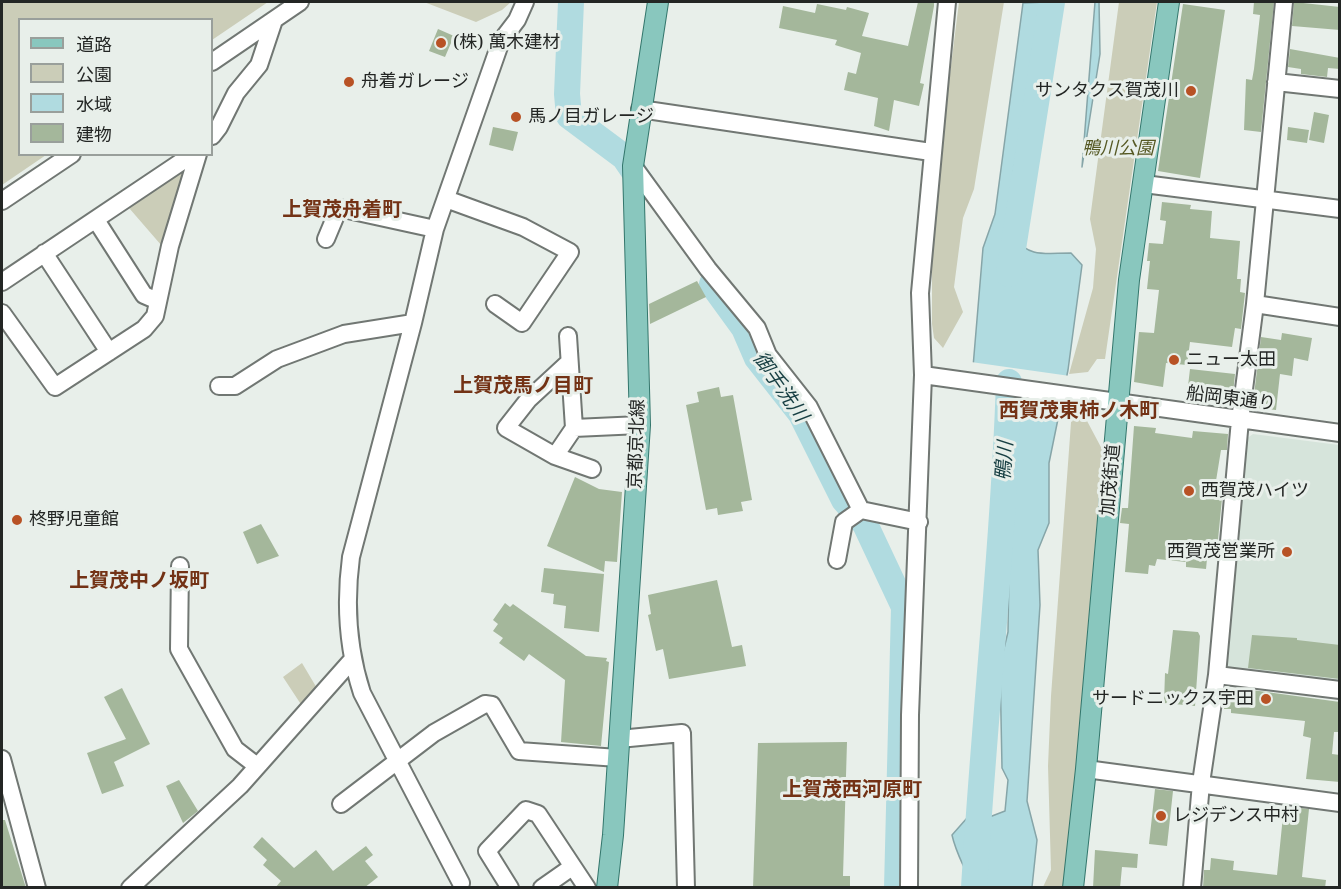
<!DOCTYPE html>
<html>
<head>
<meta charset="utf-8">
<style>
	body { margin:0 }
	#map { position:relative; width:1341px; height:889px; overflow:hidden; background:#e8efea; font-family:"Noto Serif","Noto Sans JP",serif }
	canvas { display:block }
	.frame { position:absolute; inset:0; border:3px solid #232624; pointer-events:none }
	.legend { position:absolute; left:18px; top:18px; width:195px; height:138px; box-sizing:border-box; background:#e8efea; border:2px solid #999f9b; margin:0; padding:8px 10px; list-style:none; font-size:18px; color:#232624 }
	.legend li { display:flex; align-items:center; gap:12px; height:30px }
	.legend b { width:30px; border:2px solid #999f9b }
</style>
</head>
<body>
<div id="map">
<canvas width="1341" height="889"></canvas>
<div class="frame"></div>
<ul class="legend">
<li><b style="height:8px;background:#89c7be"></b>道路</li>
<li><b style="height:16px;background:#cbcdb8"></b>公園</li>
<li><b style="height:16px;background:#b0dbe0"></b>水域</li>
<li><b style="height:16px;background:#a4b79b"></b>建物</li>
</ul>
</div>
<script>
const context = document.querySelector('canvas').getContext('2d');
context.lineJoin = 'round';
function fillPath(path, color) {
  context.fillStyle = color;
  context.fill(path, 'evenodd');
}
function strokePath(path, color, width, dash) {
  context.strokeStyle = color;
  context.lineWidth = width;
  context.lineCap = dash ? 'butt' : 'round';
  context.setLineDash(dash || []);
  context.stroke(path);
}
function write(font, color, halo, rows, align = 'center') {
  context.font = font + ' "Noto Serif","Noto Sans JP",serif';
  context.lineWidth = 6;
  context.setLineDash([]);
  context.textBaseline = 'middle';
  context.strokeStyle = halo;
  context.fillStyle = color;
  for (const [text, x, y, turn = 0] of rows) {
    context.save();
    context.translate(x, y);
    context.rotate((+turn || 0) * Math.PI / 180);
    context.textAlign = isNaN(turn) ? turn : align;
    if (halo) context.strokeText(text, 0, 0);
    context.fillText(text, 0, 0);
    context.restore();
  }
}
fillPath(new Path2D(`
	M1253,434L1339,445V682L1229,667L1223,659L1246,439Z`), '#d6e4db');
fillPath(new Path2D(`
	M2,2H268L212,40V20H20V154L46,155L2,185Z
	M424,2H511L502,10L476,22Z
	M959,2H1004L974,189L963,218L954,287L963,312L943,348L934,338L932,324V259L937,178Z
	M1119,2H1157L1105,359H1097L1088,372L1069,374L1093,288L1096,249L1090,219Z
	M192,155L168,253L123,201Z
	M1072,409L1086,419L1103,451L1066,887H1043L1051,870L1048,766L1051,696Z
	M302,663L321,695L306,712L283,677Z`), '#cbcdb8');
const water = new Path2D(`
	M1046,2L1041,14L1013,174L1012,237C1031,258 1044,253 1071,253L1082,265L1068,370L1049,463V523L1038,550L1040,605L1027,801L1037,840L1032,887H972C966,869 956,854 952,835L967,818L992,816L1005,811L1008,780L1002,768L1000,665L1008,632L1011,436L1004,397L973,367L983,248L995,214L1023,3Z
	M1095,2H1099L1100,54L1082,167Z`);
fillPath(water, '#b0dbe0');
strokePath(water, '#86a5a8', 1.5);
fillPath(new Path2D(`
	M971,362L1070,376L1061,409L1002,401L971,369Z`), '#e8efea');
strokePath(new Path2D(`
	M571,2L567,94L569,116L624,157L643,185
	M1009,274L1052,2
	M712,284L744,328L757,358L801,414L844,500L865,524L904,607L897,888
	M974,888C984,719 1003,551 1009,382`), '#b0dbe0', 26);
fillPath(new Path2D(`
	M918,2H934V6L920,83L924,84L919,106L894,100L889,131L874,126L878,98L844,90L848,72L856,74L861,53L835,45L837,40L779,28L783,6L815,13L817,4L846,10L847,7L869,13L862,36L908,46Z
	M1254,2H1274L1261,132L1244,130L1246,79L1252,80L1254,69L1260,15L1253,14Z
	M1294,2L1340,7V30L1292,26Z
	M1183,4L1225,10L1200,178L1158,171Z
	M438,29L454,36L445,57L429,51Z
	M1290,49L1340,58V69L1328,68L1327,77L1301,74V69L1288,67Z
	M1314,112L1329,115L1324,143L1309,140Z
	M493,127L518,132L513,151L489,145Z
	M1288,127L1309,130L1307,143L1287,140Z
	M1162,202L1191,205L1190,209L1212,211L1210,238L1240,241L1237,279H1241L1240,292L1245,293L1241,329L1235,328L1232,347L1190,342L1187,365L1166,363L1163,387L1134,382L1139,332L1154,333L1159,290L1147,289L1150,261H1147L1149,243L1163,244L1166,221L1160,220Z
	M697,281L706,297L650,324L649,304Z
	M1282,333L1312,338L1308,361L1294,358L1292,376L1280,374L1276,410L1257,408L1253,403L1261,337L1281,340Z
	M1190,369L1235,374L1232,403L1200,400V396L1187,395Z
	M719,387L721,397L733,395L752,500L741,502L743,511L718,515L717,508L706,510L686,405L699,402L697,392Z
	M1134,426L1156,428L1155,433L1192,438L1193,431L1228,434L1227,450H1221L1215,487L1223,488L1217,550L1208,549L1206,569L1186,567V562L1157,559L1155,566L1149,565L1148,574L1125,572L1129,524L1120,523L1122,508H1128Z
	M575,477L599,489L622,492L617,562L605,561L604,572L547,546Z
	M261,524L279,556L257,564L243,532Z
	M544,568L604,574L599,632L564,628L566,606L553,604L554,594L541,592Z
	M717,580L732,647L742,645L746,666L669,679L663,649L656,651L648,615L651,614L648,595Z
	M505,603L510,607L513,604L586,656L607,658L606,661L609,662L601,746L561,742L565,680L529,654L524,661L499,643L503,638L493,631L498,624L493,620Z
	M1173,630L1198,632L1200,636L1195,706L1164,703L1165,673L1168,674Z
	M1252,635L1297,638V640L1340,645V679L1248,668Z
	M122,688L150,744L114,762L124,786L102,794L87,753L126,739L104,697Z
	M1237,688L1340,702V732H1334L1332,754L1340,755V782L1306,779L1311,738L1303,736L1305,721L1231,713V709H1224L1226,693L1236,694Z
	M847,742L843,876H850V888H753L758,743Z
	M179,780L198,811L183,823L166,786Z
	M1155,789L1173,791L1167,846L1149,844Z
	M1284,806L1309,809L1302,877L1326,880L1325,888H1203L1204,870H1210L1211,858L1234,861L1233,870L1277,875Z
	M2,820H5L26,888H2Z
	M262,837L294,868L316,850L333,871L366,846L373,855L365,861L378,877L364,888H275L281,881L263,865L267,860L253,847Z
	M1095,850L1138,854L1137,868L1122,867L1120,888H1093Z`), '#a4b79b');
const minor = new Path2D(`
	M212,62L300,2
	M1276,82L1340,89
	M640,109L931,152
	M212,136L219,127L236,93L259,65L274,20
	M633,166L708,269L757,328L768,355L809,407L861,510L919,522
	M1144,184L1340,209
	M446,199L523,227L570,252L522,323L495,304
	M2,201L72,154
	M96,220L144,295L158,301
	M326,239L339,208L435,229
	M44,253L109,352
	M2,282L193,154
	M1255,304L1340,317
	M2,313L55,387L144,329L155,316L170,246L198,154
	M413,323L351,557C345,602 348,650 362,693L461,883
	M568,363L528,400L506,428L555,456L592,469
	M923,375L1340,433
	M219,386H235L277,359L344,334L413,323L435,229L501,41L517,20L525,2
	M574,428L640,425
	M555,456L574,428L568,336
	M837,560L844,522L861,510
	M180,566L179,649L235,749L257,766
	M1217,675L1340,690
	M619,739L682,733L686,888
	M2,759L37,888
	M1086,769L1340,803
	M341,804L434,733L485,704L492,705L519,751L618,758
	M130,888L240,786L352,660
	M510,888L487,851L526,810L538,814L587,888
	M542,888L572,867
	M909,888L910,715L923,375L920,293L947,2
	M1192,888L1201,783L1217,675L1240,420L1255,304L1284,2`);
const major = new Path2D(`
	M607,888L613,835L640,425L633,166L658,2
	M1073,888L1086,769L1129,280L1169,2`);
strokePath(minor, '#717773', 20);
strokePath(major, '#33766c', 22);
strokePath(minor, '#fff', 16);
strokePath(major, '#89c7be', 20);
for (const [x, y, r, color] of [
	[441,43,6,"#b85225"],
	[349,82,6,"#b85225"],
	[1191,91,6,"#b85225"],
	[516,117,6,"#b85225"],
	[1174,360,6,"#b85225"],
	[1189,491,6,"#b85225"],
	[17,520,6,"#b85225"],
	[1287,552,6,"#b85225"],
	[1266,699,6,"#b85225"],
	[1161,816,6,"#b85225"]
]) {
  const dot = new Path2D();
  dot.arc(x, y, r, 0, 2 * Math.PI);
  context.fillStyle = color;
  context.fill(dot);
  strokePath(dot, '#e8efea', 2);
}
write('18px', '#232624', '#e8efea', [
	["(株) 萬木建材",453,43],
	["舟着ガレージ",361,82],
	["サンタクス賀茂川",1179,91,"right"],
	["馬ノ目ガレージ",528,117],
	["ニュー太田",1186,360],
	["西賀茂ハイツ",1201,491],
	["柊野児童館",29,520],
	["西賀茂営業所",1275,552,"right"],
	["サードニックス宇田",1254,699,"right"],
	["レジデンス中村",1173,816]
], 'left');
write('italic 18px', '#565924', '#e8efea', [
	["鴨川公園",1118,149]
]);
write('18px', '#232624', '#e8efea', [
	["船岡東通り",1231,399,7],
	["京都京北線",637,444,-88],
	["加茂街道",1111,480,-85]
]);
write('bold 20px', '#733215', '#e8efea', [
	["上賀茂舟着町",342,210],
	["上賀茂馬ノ目町",523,386],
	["西賀茂東柿ノ木町",1079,411],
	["上賀茂中ノ坂町",139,581],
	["上賀茂西河原町",852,790]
]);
write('italic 20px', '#163e42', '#e8efea', [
	["御手洗川",780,387,55],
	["鴨川",1005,461,-86]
]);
</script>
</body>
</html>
